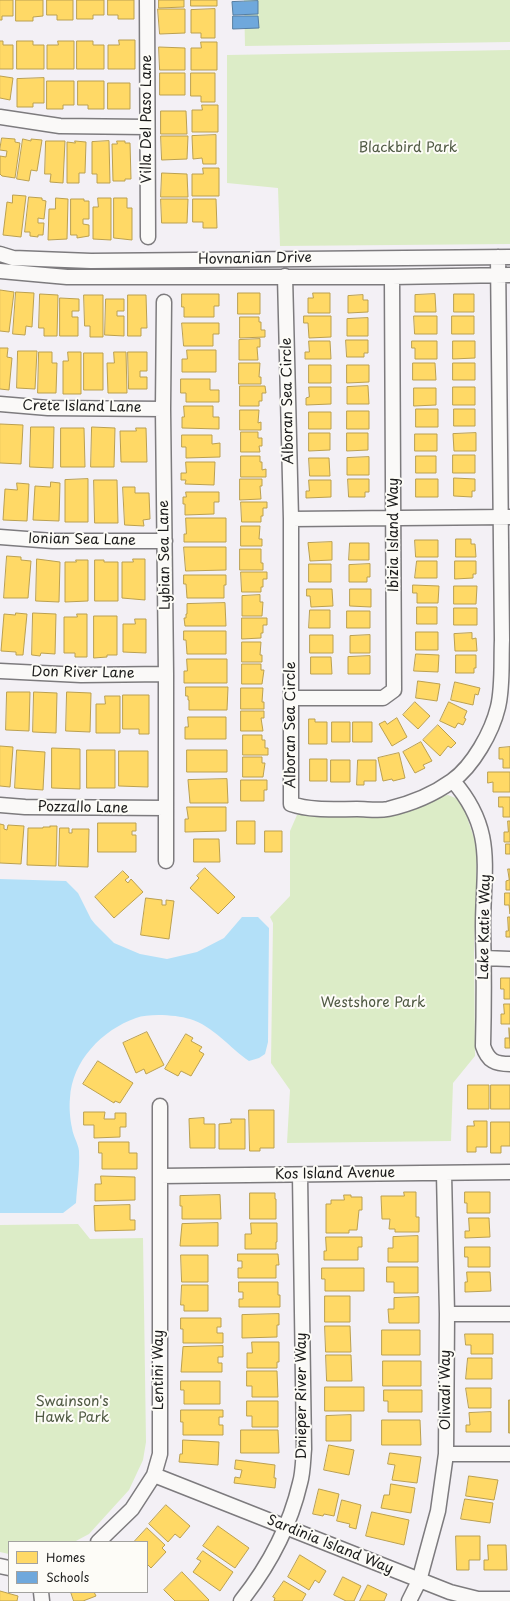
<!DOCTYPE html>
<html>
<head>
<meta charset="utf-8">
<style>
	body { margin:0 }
	#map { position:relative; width:510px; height:1601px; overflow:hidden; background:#f3f0f5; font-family:"Playpen Sans",sans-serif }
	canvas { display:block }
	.legend { position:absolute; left:8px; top:1541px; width:140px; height:52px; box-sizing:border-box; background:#fdfcf7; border:1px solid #a3a29f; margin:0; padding:5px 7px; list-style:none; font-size:12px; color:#1c1c1c }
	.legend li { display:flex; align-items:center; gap:8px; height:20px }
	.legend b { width:20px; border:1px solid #a3a29f }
</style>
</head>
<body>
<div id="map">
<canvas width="510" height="1601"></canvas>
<ul class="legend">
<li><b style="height:11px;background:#ffd966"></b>Homes</li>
<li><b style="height:11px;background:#6fa8dc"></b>Schools</li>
</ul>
</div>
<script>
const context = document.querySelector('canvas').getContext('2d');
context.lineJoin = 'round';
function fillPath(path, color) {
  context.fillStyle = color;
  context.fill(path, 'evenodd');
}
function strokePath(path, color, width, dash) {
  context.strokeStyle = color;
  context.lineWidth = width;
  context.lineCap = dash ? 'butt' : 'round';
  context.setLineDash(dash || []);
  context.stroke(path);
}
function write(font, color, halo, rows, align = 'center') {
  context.font = font + ' "Playpen Sans",sans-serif';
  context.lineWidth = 4;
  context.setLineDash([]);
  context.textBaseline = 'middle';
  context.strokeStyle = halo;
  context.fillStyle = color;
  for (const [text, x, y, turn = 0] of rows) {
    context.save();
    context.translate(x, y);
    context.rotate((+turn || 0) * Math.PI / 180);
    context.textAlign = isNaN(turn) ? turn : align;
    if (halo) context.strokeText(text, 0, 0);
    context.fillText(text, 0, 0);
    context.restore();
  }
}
fillPath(new Path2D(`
	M244,0H510V42L245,46Z
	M510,50V244L280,246L278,188L227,183V55Z
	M448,795L458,799L466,814L474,838L477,855L474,950L475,1056L453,1083L451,1141L287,1143L290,1090L271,1063L273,923L270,917L290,896V831L297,815H341Z
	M78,1224L90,1239L143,1238L146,1442L143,1460L129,1490L89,1534L74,1542H9V1554L0,1552V1225Z`), '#dcecc7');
fillPath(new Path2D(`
	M0,879L66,881L78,893L91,919L95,924L114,943L140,954L167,959L197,952L224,938L242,917H258L269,928L268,1042L265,1054L259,1058L249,1061C230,1048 213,1026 190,1019C176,1015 150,1013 136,1018C102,1030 72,1061 70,1098C69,1107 70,1119 72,1128C73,1136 78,1143 79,1151C80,1168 77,1186 76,1203L63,1213H0Z`), '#b3e0f8');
const homes = new Path2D(`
	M0,0H13V16H2V20H0Z
	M16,0H43V16L33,17V21H16Z
	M47,0H73V20H57V15H47Z
	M77,0H104V15H93V19H77Z
	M108,0H134V19H118V15H108Z
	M159,0H184V7L159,8Z
	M191,0H217V6H191Z
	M158,9H185V33L160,34Z
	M215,9V38H201V33H191V10Z
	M119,40H135V69H108V45H119Z
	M0,41H3V45H13V69H0Z
	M17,41H33V45H44V69H17Z
	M58,41H74V69H47V45H58Z
	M77,41H93V45H104V69H77Z
	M201,42H217V70H191V48H201Z
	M159,47L185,48V70H160Z
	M160,73H185V95H160Z
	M191,73H215V102H201V96H191Z
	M0,76L13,78L10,100L0,98Z
	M44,78V103H33V107H17V79Z
	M47,81H74V105H63V109H47Z
	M78,81H104V109H88V105H78Z
	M108,83H130V109H108Z
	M202,105H218V132H192V110H202Z
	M161,111H186L187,134H161Z
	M216,135V164H203L202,158L193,159L192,136Z
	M161,136H188L187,159L162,160Z
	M2,138L15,139V142L20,143L15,178L2,176L0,174V156L6,157L7,151L0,150Z
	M23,139L31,141V139L42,140L37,171L31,170L29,181L17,179Z
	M46,141H65L63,183L50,182L51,174H45Z
	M75,141L86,142L85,173H79V183H67V142L75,143Z
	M109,141L110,183H97V174H92V142Z
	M117,141H125V143H130L131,179H125V181H113L112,144H117Z
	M203,168H219V196H192V174H203Z
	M162,173L187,174L188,197H161Z
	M13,195L26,196L21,237L3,235L7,202L12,203Z
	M29,197L42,198V200L46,201L44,219L38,218V223H44L43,235H38V237L30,236V232H25Z
	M56,198L68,199L67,239L48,240L49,209H55Z
	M98,198H111V240L93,239V207H98Z
	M114,198H127V208H132V240L114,238Z
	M71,199H84V201H89V219H83V224L89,225V236L77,238V235H71Z
	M161,199H188L187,223H162Z
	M193,199H216L217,228H203V222H193Z
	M0,290L14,292L9,332L0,331Z
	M16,292L34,293L32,327L26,326L25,335L13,334Z
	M238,293H260V314H238Z
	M313,293H330V313H308V298H313Z
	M40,294L58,295L57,336H44V328H39Z
	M182,294H219V306H214V317H184V307H182Z
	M435,294L436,312H415V295Z
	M454,294H474V312H454Z
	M84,295H103V337H90V326H85Z
	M128,295H146L147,328H141V336H128Z
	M363,295V300H368V312L348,313V296Z
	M60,298L79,299V311H72V317H78V336H60Z
	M106,299H124V311H117V316H124V336L105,335Z
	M304,316H331V337L309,338L308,323H304Z
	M414,316H437V334H415Z
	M452,316H474V334H452Z
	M240,317H259V322H261V330H265V337L240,338Z
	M368,318V336H347V319Z
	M182,323H219V334H213V346H184Z
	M260,339V347H257L258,360H239V340Z
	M346,340H368V353H364V357H347Z
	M309,341H330L331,359H305V352H309Z
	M412,341H437V359H415V348H412Z
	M453,341H475V358L453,359Z
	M0,348H8L7,357L12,358L9,390L0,389Z
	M187,350H216V372H182V359H187Z
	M18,351H37L35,389L17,388Z
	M39,352H52V363H57L56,393H38Z
	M68,352H81V394H63V361H68Z
	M114,352H126L127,393H108L107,363H114Z
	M128,352H147V371H140V377H147V389H129Z
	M84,353H103V390H84Z
	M239,363H260L259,377H261V384H239Z
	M413,363H435L436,380H413Z
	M453,363H475V380H453Z
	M309,365H331V383H309Z
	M347,365H369V382L347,383Z
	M181,379H210V390H219V402H186V393H181Z
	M240,386H265L266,393H262V401H259V406H240Z
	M368,386L369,404H347V387Z
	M309,387H331V404L306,405V398L309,397Z
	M453,387H475V405H453Z
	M414,388H436V405L414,406Z
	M184,406H213V417H219V429L182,428V417H184Z
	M416,409H438V427H416Z
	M454,409H475V426H454Z
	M240,410H259L258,423L261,422V430H240Z
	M347,411H369V429H347Z
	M309,412H331V429H309Z
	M0,424L23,425L21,464L0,463Z
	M31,427H54L53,468L30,467Z
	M92,427L115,428L114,467H91Z
	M61,428H84L85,467H61Z
	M136,428H146L147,462H121L120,431H136Z
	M241,432H258V438H262V446H259L260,452H241Z
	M309,433H330V450L309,451Z
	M347,433H368V450L347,451Z
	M476,433V451H454L453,434Z
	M415,434H437V451H415Z
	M182,435H212V444L220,443V457L186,458V447H182Z
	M453,455H475V473H453Z
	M241,456H260V462H262V470L266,469V477H241Z
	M416,456H436V473H416Z
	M369,457V475H347V458Z
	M309,458H329L330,476H310Z
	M186,462H215L214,485L185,484L186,480H181V473H186Z
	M454,478L475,479V491H472V497L454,496Z
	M88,479V522H65V480Z
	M240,479H262V486H260L261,499L240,500Z
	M348,479H369V492H365V497H349Z
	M416,479H438V497H416Z
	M94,480H117L118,523H95Z
	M309,480H331V497L306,498V491H309Z
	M51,482L60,483L59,521L33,520L35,486L50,487Z
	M17,483L29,484L27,521L3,520L5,489L17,490Z
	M123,487H135V493H149L150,519L143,520L144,526L125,525Z
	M186,492H219V502H214V514L185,515V504H183V497H186Z
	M241,502H267V508H263V516H261V522H242Z
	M186,518H226V542H184V534H186Z
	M241,526H260L259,539H262V546H241Z
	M456,539H471V544H475L476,557H456Z
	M415,540H438V557H416Z
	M332,542V560L310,561L308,543Z
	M350,543H369V560H349Z
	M184,547H226V570L186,571Z
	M240,549H261V563H263V570H240Z
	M7,556L21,557V560L31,561L28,598H4Z
	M37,559L60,562L59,602L36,601Z
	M133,559H145V600L122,598V562H133Z
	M76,560H88V601L65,602V562H76Z
	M95,560H104V562H118V601H95Z
	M417,561H437V578H415Z
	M455,561H476V574H473V578L455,579Z
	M309,564H331V582H309Z
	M370,564V577H367V582H349V565Z
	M241,572H267V579H263V587H261V592H242Z
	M184,575H226V585H224V598H187L186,584H184Z
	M413,585L439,586L438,603H417V593H413Z
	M454,586H477L476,604H454Z
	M307,589H332L333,606L311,607L310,596H307Z
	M350,589H371V607L350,606Z
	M260,595V602H263L262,616H242V596Z
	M225,603L226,626H185L184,618H186V614H187V604Z
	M417,607H437V624H417Z
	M454,608H477V625H454Z
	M310,610H330V628H309Z
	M347,611H370V628H347Z
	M16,613L27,614L23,655H16V652L1,651L4,614L15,615Z
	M33,613L56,614L55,654L41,653L40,656L32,655Z
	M77,614H87V657H75V653H64V617H77Z
	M94,616H117V655H107V657L94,658Z
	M242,618H267V625H263V633H261V638L242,639Z
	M135,619H146V653L123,652V624H135Z
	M184,631H226V654H187L186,640H184Z
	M416,632H438V650H416Z
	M472,633V639L476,638L477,651H455L454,634Z
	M310,635H333V653H310Z
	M370,635V653H350V636Z
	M242,642H261L260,655H262V662H242Z
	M416,654L439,655L438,672L414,671Z
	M456,655H476V668H474V673H456Z
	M370,656V674H348V657Z
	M311,657H331L332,674H311Z
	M187,659H227V683H184V671H187Z
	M242,664H261V670H264L262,684H242Z
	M418,681L440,684L437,701L416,698Z
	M455,682L480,688L478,695L475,694L473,705L451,700Z
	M186,687H228L227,710H189V700H188V696H186Z
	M241,688H263L262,702H264V709H241Z
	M7,692H30L29,731L6,730Z
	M34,692L57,693L56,733L33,732Z
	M67,692L91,693L90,732L66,731Z
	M123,695H149V734H139V729H123Z
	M105,696H120V733H96V704H105Z
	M415,702L430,716L418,729L403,715Z
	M449,702L467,711L464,718L466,719L463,725L458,723L455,728L440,721Z
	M241,711H264V718H261L263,731H241Z
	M188,717H226V739H185V727H188Z
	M397,718L407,737L392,746L379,724L385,721L387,724Z
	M309,719H315V722H327V744H309Z
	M332,722H350V742H332Z
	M353,722H372V742H353Z
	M438,725L456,743L451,748L448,746L440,756L423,740Z
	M243,735H262V740H265V748H268V755H243Z
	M421,742L432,761L423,765L425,768L415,773L403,752Z
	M0,746L13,747L10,787L0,786Z
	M510,747V768H503V759H499V748Z
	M52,748L80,749V789L52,788Z
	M17,750L45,752L43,790L15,788Z
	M87,750H115V788H87Z
	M187,750H227V772H187Z
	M119,751H148V787L119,786Z
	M399,753L405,778L393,781L392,779L383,781L378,758Z
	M243,757H262V763H265L263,777H243Z
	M310,759H327V781H310Z
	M331,760H350V782H331Z
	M358,760H376V781H364V785H357Z
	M488,772H510V792H493V782L488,783Z
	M227,779L228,803H190L188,780Z
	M241,780H267V790H264V801H241Z
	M499,797H510V817H503V807H499Z
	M187,807H226V831L185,832V819H188Z
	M237,821H255V844H237Z
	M508,821H510V842H504V832H508Z
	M98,823H136V831H132V835H136V852H98Z
	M0,824L4,825V829L7,830L8,825L24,826L21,864L0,863Z
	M50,826H57L56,866L27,865L28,828H43V827H50Z
	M60,828H69V833H72V829H89L88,867L59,866Z
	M265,831H282V852H265Z
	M194,839H219L220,862H194Z
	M506,844H510V854H506Z
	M205,868L235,897L218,914L190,888L199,878L197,876Z
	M508,869H510V890H506V881L509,880Z
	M123,871L129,877L125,880L128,883L131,879L143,892L114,918L95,897Z
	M505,893H510V914L509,905H505Z
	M146,898L162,900V905H166V900L174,901L169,939L141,935Z
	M508,917H510V937H506V931H508Z
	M501,978H510V999H504V989H501Z
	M504,1004H510V1024H501V1014H504Z
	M509,1028L510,1048H505V1038H509Z
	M147,1032L164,1065L146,1074L144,1069L136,1073L123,1043Z
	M186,1034L193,1038L191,1041L202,1047L199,1051L204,1054L191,1076L181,1071L178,1076L165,1069Z
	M98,1061L133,1083L120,1103L115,1101L114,1103L83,1084Z
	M468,1085H489V1109H468Z
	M491,1085H510V1109H491Z
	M249,1110H274V1148H260V1151H250Z
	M84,1112H105L104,1119H115V1113H126V1127H120V1137L94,1138V1125H84Z
	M204,1118V1124H215V1148H190L189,1119Z
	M231,1119H245V1149H219V1124L231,1123Z
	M474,1121H487V1147H476V1152H467V1126H474Z
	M491,1122H510V1146H501V1153H491Z
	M99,1142H129V1153H137V1169H102V1153H99Z
	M101,1176L135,1177V1200L95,1201V1184H101Z
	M404,1192H416V1217H419V1232H395V1229H389L390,1219H382L381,1196H404Z
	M465,1192H490V1213H467V1203H465Z
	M250,1193H275V1199H276V1219H250Z
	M220,1195L221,1219H182V1206H180V1196Z
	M344,1195H351V1197H362V1210H359L357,1230H349V1233H326V1204H331V1200H344Z
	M130,1205V1220H135V1230L95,1231L94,1206Z
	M469,1218H489L490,1237L465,1238V1231H469Z
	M218,1223V1246H180L182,1224Z
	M251,1223H277V1242H276V1249H245V1234H251Z
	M418,1236V1262H388V1248H393V1237Z
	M326,1237H362V1247H358V1260H324V1251H326Z
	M465,1247H490V1267H468V1257H465Z
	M238,1254H278L279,1265H276V1278H238V1268H242V1261H238Z
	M181,1255H208V1282H182Z
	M387,1267H418V1293H394V1282H387Z
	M322,1268H364V1291H325V1279H322Z
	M467,1272H490L491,1291L465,1292V1282H467Z
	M239,1282H278V1295H280V1307H239V1299H243V1292H239Z
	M182,1285H208V1311H184V1305H181Z
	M325,1296H350V1322H325Z
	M419,1297V1323H389L388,1309H394V1298Z
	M279,1314V1325H277V1337L242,1338V1315Z
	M181,1318H221V1327H217V1333H223V1343H183V1329H181Z
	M325,1326H350L351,1352H326Z
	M382,1330H420V1355H382Z
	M465,1334H493V1354H471V1345H466Z
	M252,1342H279V1362H277V1368H247V1353H252Z
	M223,1346V1357H218V1363H222V1372H181L183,1347Z
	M326,1355H351L352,1381H327Z
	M468,1358H492V1379H466Z
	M383,1361H421V1386H383Z
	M247,1371H277L278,1397H252V1386H247Z
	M181,1381H220V1404H184V1390H181Z
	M325,1387H364V1411H325Z
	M466,1388H491V1408H469Z
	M384,1390H422V1412H388V1401H384Z
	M509,1400H510V1433H509Z
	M247,1401H278V1427H252V1416H247Z
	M181,1410H223V1417H219V1425H223V1435H183V1422H181Z
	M491,1412V1432H466V1425H470L469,1413Z
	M351,1415V1441H326V1416Z
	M382,1420H420L421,1445H382Z
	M241,1430H278L279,1453H241Z
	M183,1440L219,1442L218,1465L179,1462L180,1454H182Z
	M329,1445L354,1450L349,1475L324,1470Z
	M390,1453L421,1457L417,1483L392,1480L395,1465L388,1464Z
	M236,1460L275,1465L274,1478H276L275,1488L234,1483L235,1477L240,1478L242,1470L235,1469Z
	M469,1476L498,1480L494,1500L466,1496Z
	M391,1484L415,1488L411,1513L381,1508L384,1495H389Z
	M319,1489L339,1494L334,1516L324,1514L323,1516L313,1514Z
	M465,1499L493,1503L490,1523L461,1519Z
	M342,1500L361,1505L356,1529L349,1527L350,1524L337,1521Z
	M166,1505L190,1526L180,1538L175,1534L168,1542L149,1524Z
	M372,1512L409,1520L404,1545L366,1536Z
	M218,1526L249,1548L235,1568L203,1546Z
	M147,1528L165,1545L162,1548L166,1552L151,1568L147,1564V1542H134Z
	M456,1536H480V1560H469V1570H457Z
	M488,1545H506L507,1570H484V1560H488Z
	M203,1551L233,1572L220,1591L193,1572L201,1561L197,1559Z
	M300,1555L326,1571L319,1583L315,1580L309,1590L288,1577Z
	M182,1572L209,1600L208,1601H175L164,1590Z
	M343,1577L361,1586L354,1601H346L334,1595Z
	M284,1581L306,1594L302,1601H274L275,1598L273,1597Z
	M368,1585L387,1594L384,1601H360Z
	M0,1591L18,1596L17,1601H0Z
	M71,1592H94L96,1596L83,1601H74Z`);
fillPath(homes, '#ffd966');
strokePath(homes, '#bba050', 1);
const schools = new Path2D(`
	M258,1V14L233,15L232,2Z
	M233,16H258L259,28L233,29Z`);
fillPath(schools, '#6fa8dc');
strokePath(schools, '#567ea2', 1);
const street = new Path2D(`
	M147,0L148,237
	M0,117L60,126L147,127
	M0,254L13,258L91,261L510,257
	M0,271L67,277H392L510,275
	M285,276L291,519V804C312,811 335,809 357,809C367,809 378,811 388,809C410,804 434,794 452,781C473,766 492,732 498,707C503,686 501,662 502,640L498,257
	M164,302L163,409L166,674V861
	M0,404L48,408L163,409
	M291,519L509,517
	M0,537L53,541H165
	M0,671L81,675L166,674
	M292,698H383L394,690L392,277
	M453,781C496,830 483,868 483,927C484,967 484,1007 483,1046C488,1061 495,1064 510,1064
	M0,805L25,807L166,808
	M484,958L510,959
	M160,1176L510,1172
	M447,1314H510
	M446,1454H510
	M154,1475L450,1592L478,1599H510
	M98,1542L132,1509L154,1475L160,1454V1106
	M0,1566L9,1568
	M41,1592L42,1601
	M241,1601C268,1567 290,1526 300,1483C303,1473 303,1460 304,1449L300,1175
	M409,1601L419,1581L438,1511L446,1454L447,1314L444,1173`);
strokePath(street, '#7d7b7e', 17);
strokePath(street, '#faf9f8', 14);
write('14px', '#1c1c1c', '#fdfcf7', [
	["Villa Del Paso Lane",147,119,-90],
	["Hovnanian Drive",255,259,-1],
	["Alboran Sea Circle",288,401,-91],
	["Crete Island Lane",82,407,1],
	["Ibizia Island Way",394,535,-90],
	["Ionian Sea Lane",82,540,1],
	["Lybian Sea Lane",165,555,-91],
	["Don River Lane",83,673,1],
	["Alboran Sea Circle",291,725,-90],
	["Pozzallo Lane",83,808,1],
	["Lake Katie Way",485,927,-89],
	["Kos Island Avenue",335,1174,-1],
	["Lentini Way",159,1370,-90],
	["Olivadi Way",446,1390,-90],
	["Dnieper River Way",302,1396,-90],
	["Sardinia Island Way",330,1545,22]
]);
write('14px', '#505a44', '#fdfcf7', [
	["Blackbird Park",408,148],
	["Westshore Park",373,1003],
	["Swainson's",72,1402],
	["Hawk Park",72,1418]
]);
</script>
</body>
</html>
